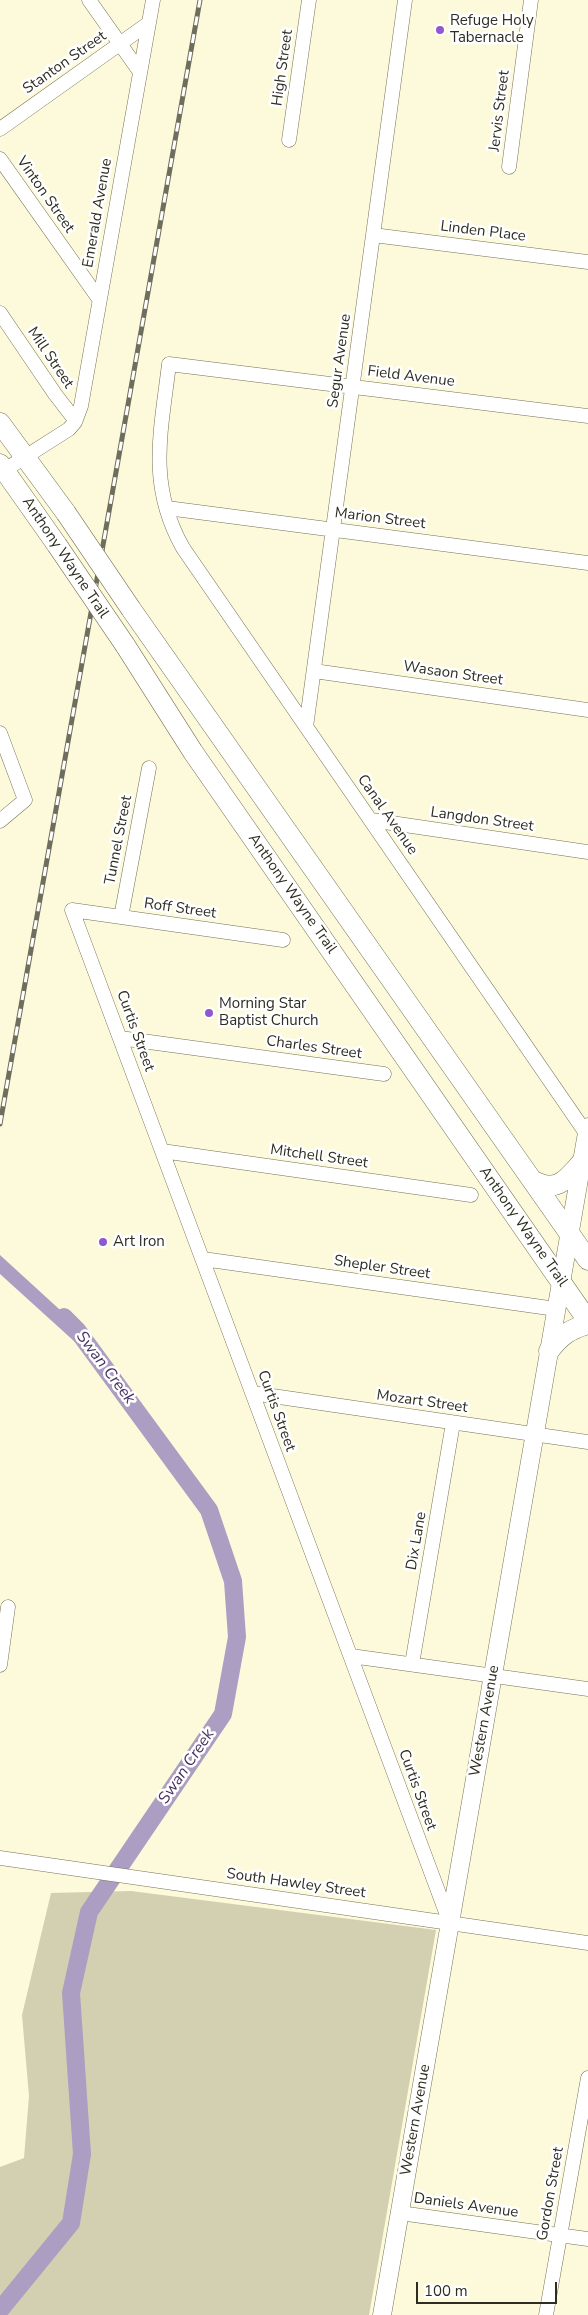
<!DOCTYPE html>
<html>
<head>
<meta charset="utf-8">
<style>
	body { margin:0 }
	#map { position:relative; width:588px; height:2315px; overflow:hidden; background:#fdfadb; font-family:"Nunito Sans",sans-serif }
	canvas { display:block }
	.scale { position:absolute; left:416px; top:2282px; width:141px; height:22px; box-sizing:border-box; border:2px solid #2e2d21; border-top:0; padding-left:6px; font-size:15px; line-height:18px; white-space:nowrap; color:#2e2d21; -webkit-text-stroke:4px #fff; paint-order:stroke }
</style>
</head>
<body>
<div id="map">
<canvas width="588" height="2315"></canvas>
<div class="scale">100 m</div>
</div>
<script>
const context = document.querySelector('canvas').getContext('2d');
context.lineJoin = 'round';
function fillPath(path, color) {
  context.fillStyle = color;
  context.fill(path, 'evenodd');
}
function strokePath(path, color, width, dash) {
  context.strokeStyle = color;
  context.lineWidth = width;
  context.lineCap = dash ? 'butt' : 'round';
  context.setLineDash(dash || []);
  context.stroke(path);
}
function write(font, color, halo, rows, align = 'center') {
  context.font = font + ' "Nunito Sans",sans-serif';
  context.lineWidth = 5;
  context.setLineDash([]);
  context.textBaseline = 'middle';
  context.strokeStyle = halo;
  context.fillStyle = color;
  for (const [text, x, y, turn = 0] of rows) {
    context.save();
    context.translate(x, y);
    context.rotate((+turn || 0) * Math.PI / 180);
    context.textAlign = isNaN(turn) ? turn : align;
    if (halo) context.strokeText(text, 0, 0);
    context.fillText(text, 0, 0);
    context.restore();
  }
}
fillPath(new Path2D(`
	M131,1891L436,1930L369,2315H0V2167L24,2158L29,2096L22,2015L51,1893Z`), '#d2d0b1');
fillPath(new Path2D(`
	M0,1255L82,1330L75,1342L0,1274Z`), '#ac9ec2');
strokePath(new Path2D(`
	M0,2310L71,2223L82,2154L71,1993L89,1912L223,1714L237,1637L233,1581L209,1510L77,1330L64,1317`), '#ac9ec2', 18);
const minor = new Path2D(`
	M89,0L140,72
	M0,129L149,23
	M289,140L309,0
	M0,159L99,299
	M509,167L531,0
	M373,235L588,262
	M0,313L55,394L75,420
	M588,416L169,364C161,432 147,484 183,548L588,1136
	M0,473L69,429L75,422L81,406L153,0
	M167,508L588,563
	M314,671L588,710
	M306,727L405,0
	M0,733L25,800L0,821
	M371,820L588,852
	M121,917L149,768
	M283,940L72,910L450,1923
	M120,1038L384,1074
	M162,1151L471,1195
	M203,1259L556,1309
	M252,1393L588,1442
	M351,1656L588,1689
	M412,1664L453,1423
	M0,1665L8,1607
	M0,1858L588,1943
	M400,2213L588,2239
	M546,2315L588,2078`);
const major = new Path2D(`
	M382,2315L588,1127`);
const highway = new Path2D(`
	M0,423L66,513
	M0,464L57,545
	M131,609L588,1260
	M125,645L193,752L588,1321
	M534,1181C557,1193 566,1180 581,1163
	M549,1351C560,1336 570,1329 588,1324`);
strokePath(minor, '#747155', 15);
strokePath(major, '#747155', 19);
strokePath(highway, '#747155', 21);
strokePath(minor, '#fff', 14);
strokePath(major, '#fff', 18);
strokePath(highway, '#fff', 20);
const rail = new Path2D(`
	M0,1124L200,0`);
strokePath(rail, '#6f6e5c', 5);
strokePath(rail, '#fff', 3, [9]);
const highwayBridge = new Path2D(`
	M66,513L131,609
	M57,545L125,645`);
strokePath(highwayBridge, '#747155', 21, []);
strokePath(highwayBridge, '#fff', 20);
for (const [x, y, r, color] of [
	[440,30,5,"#9157ce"],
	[209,1013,5,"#9157ce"],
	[103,1242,5,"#9157ce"]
]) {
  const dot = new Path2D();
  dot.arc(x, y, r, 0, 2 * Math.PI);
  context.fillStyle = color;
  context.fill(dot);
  strokePath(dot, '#fff', 2);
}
write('15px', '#2e2d21', '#fff', [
	["Refuge Holy",450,21],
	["Tabernacle",450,38],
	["Morning Star",219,1004],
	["Baptist Church",219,1021],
	["Art Iron",113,1242]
], 'left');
write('15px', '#2e2d21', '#fff', [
	["Stanton Street",65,63,-35],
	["High Street",283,68,-82],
	["Jervis Street",500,111,-83],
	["Vinton Street",45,195,55],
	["Emerald Avenue",98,213,-80],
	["Linden Place",483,232,7],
	["Mill Street",50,358,56],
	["Segur Avenue",340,361,-82],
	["Field Avenue",411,377,7],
	["Marion Street",380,519,7],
	["Anthony Wayne Trail",65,558,56],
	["Wasaon Street",453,674,8],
	["Canal Avenue",387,815,55],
	["Langdon Street",482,820,8],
	["Tunnel Street",119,840,-79],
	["Anthony Wayne Trail",292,894,55],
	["Roff Street",180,909,8],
	["Curtis Street",135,1031,70],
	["Charles Street",314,1048,8],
	["Mitchell Street",319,1157,8],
	["Anthony Wayne Trail",523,1227,55],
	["Shepler Street",382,1268,8],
	["Mozart Street",422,1402,8],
	["Curtis Street",276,1411,70],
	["Dix Lane",417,1541,-80],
	["Western Avenue",485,1721,-80],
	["Curtis Street",417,1790,70],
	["South Hawley Street",296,1884,8],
	["Western Avenue",416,2120,-80],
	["Gordon Street",551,2194,-80],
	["Daniels Avenue",466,2206,8]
]);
write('italic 16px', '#483162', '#fff', [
	["Swan Creek",105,1368,53],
	["Swan Creek",187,1767,-56]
]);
</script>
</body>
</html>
